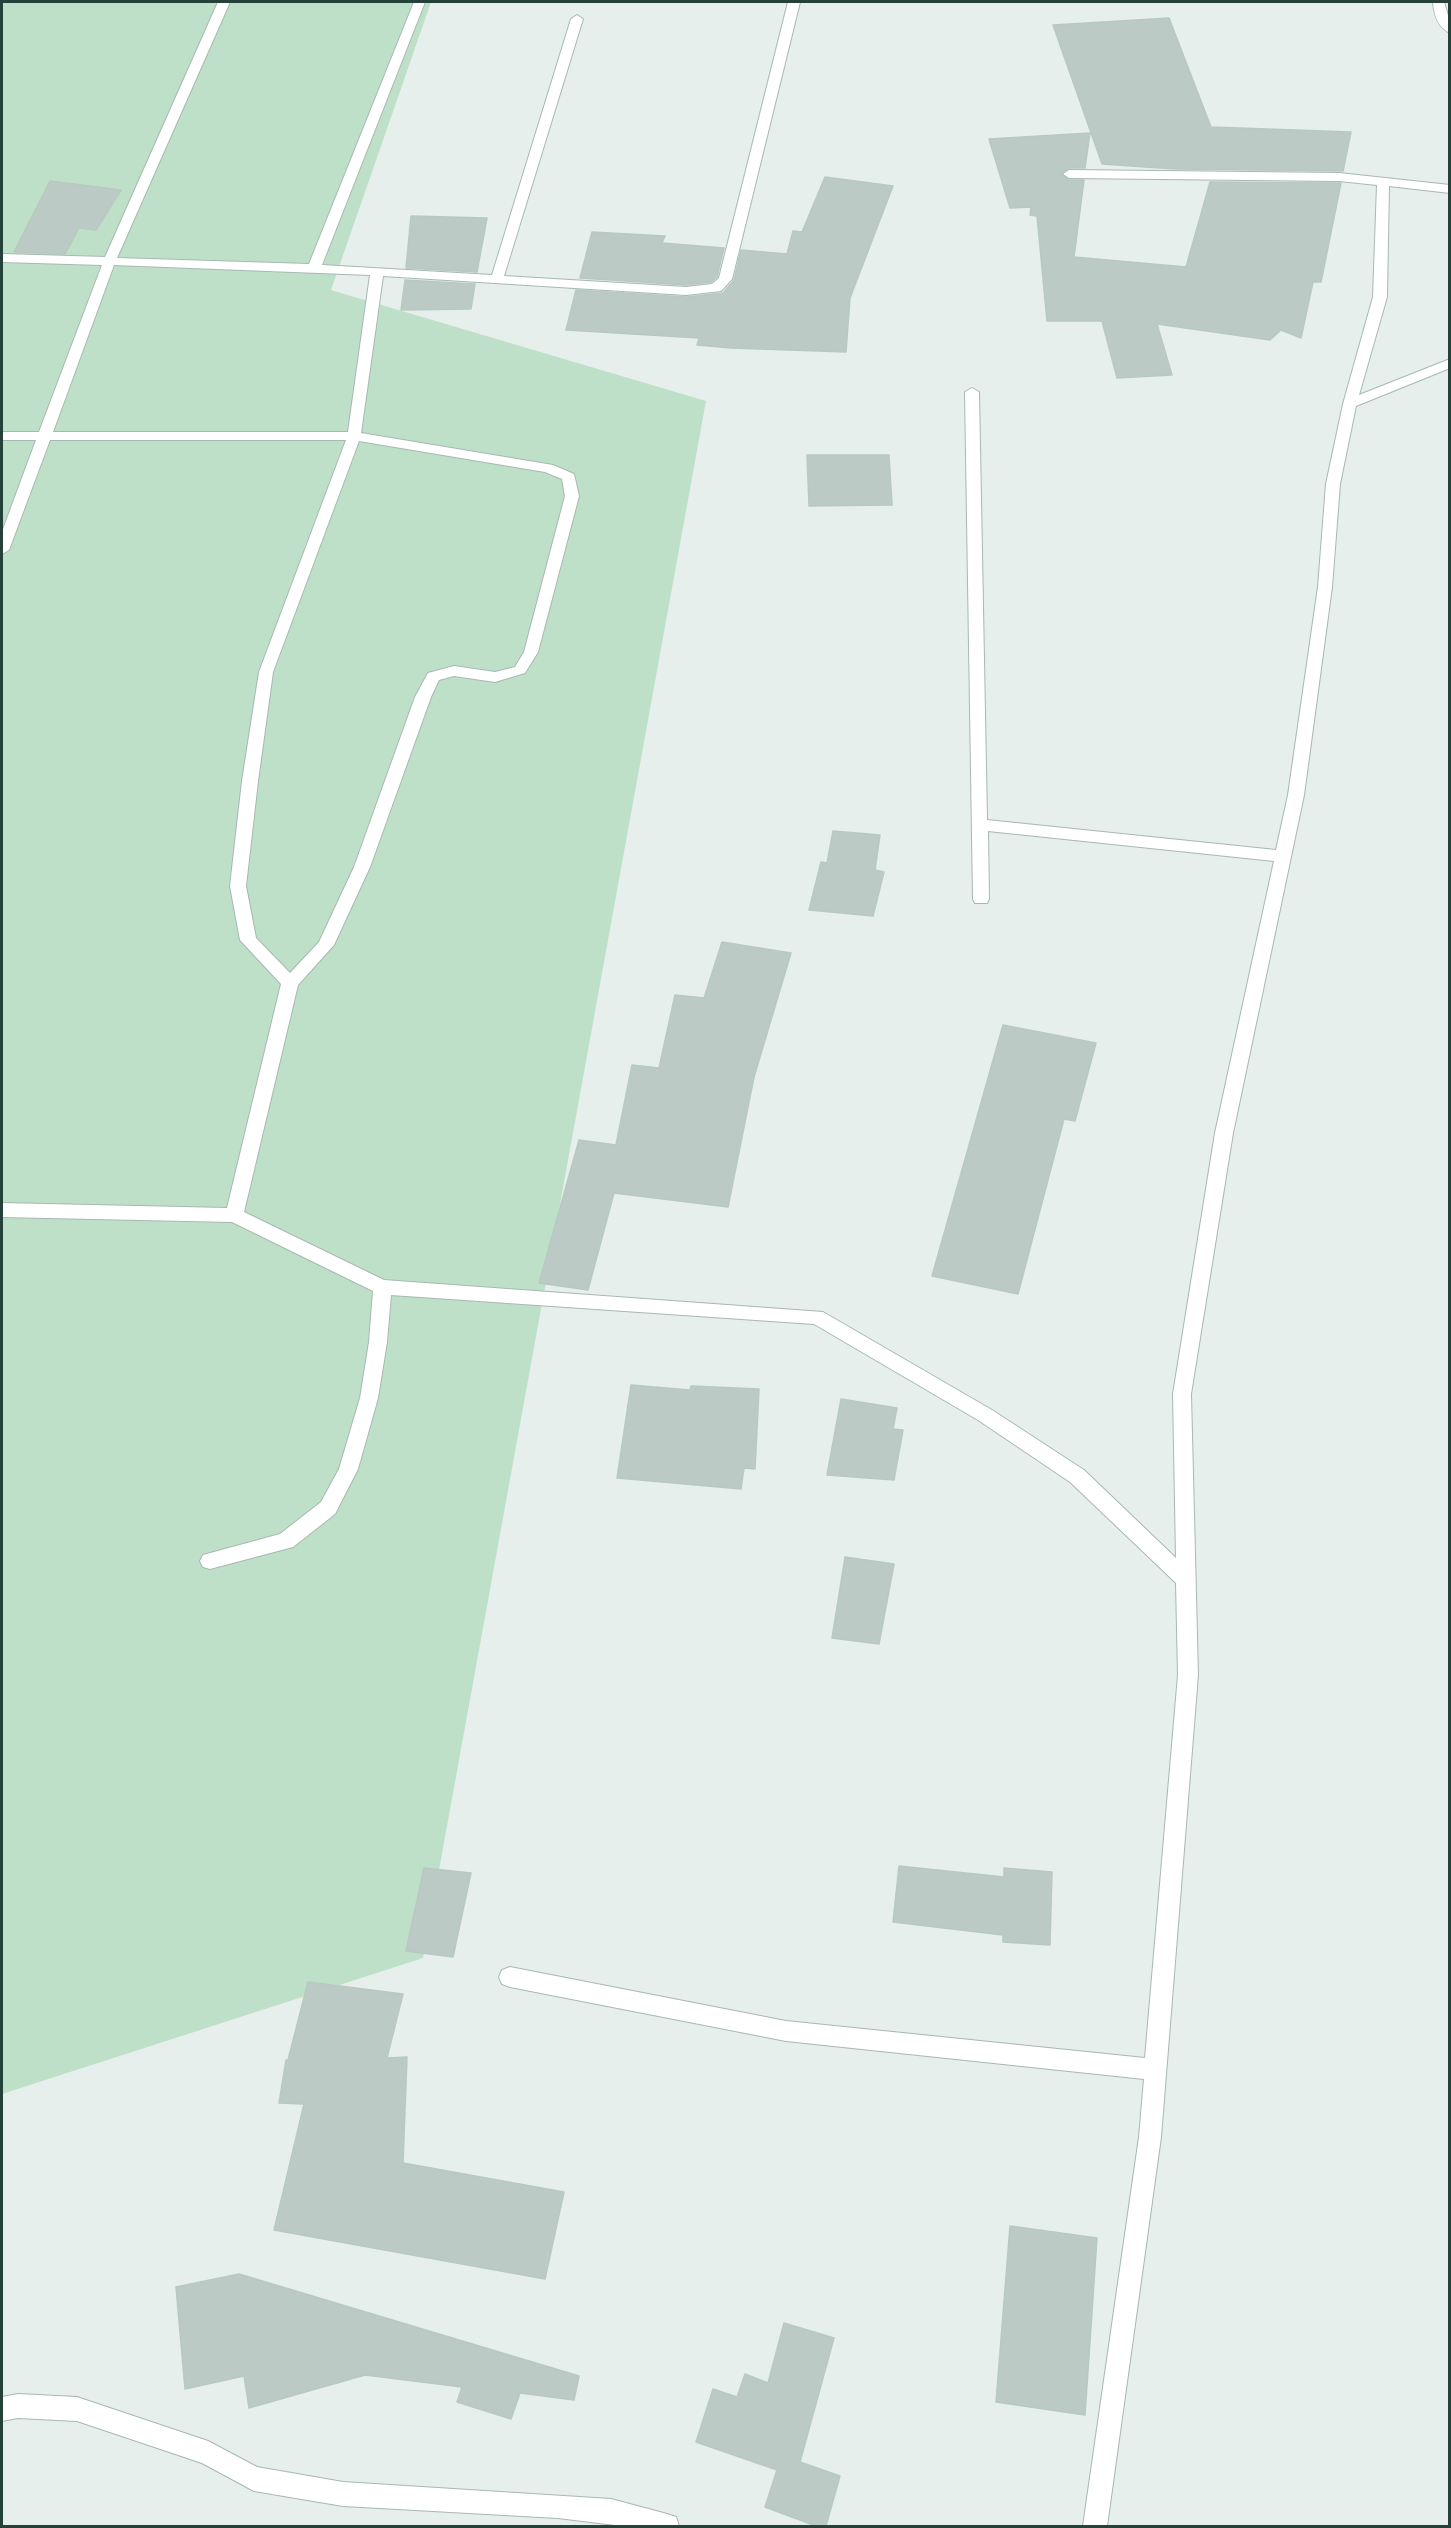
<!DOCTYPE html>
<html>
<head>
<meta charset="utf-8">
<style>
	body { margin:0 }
	#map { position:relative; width:1451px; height:2528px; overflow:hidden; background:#e6efeb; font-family:Raleway,sans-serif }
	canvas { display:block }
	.frame { position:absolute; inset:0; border:3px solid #24423a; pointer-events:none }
</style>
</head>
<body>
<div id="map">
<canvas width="1451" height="2528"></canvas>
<div class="frame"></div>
</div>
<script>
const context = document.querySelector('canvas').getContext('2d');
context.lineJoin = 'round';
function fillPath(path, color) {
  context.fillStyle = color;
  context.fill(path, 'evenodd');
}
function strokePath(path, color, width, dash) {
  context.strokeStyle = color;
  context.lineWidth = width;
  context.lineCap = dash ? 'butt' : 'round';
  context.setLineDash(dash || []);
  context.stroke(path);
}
fillPath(new Path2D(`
	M2,2H431L331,290L706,401L423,1958L2,2094Z`), '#bfe0c8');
const building = new Path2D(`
	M1169,18L1211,127L1351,132L1343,171L1174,169L1102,164L1053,25Z
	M1090,133L1085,168H1069L1061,173L1069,180H1084L1074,257L1186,267L1210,182L1341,183L1321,282H1313L1301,338L1281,330L1270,340L1157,324L1172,375L1117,378L1102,321H1047L1037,216L1030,215L1031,207L1010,208L989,139Z
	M825,177L893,186L850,298L846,352L731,348L697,345L699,338L566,330L576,290L686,297L723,293L734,280L741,250L787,254L793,231L802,232Z
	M50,181L121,190L96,230L79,228L65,254L14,252Z
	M411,216L487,218L477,272L406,268Z
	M592,232L665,236L662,243L724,248L717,277L711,282L686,285L580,278Z
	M405,280L475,284L471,309L401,310Z
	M807,455H889L892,505L809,506Z
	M833,831L880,835L875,870L884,872L873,916L809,910L821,862L827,863Z
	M722,942L791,953L754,1077L728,1207L614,1193L588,1290L539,1283L579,1140L616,1145L632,1065L659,1068L675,995L704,998Z
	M1003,1025L1096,1043L1075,1121L1064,1119L1018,1294L932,1276Z
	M631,1385L690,1390L691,1386L759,1389L755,1469L744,1468L741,1489L617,1478Z
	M841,1399L897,1408L893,1429L903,1430L894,1480L827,1475Z
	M845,1557L894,1564L879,1644L832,1638Z
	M899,1866L1004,1877V1868L1052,1872L1050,1945L1003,1942V1935L893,1922Z
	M424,1868L471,1873L453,1957L406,1951Z
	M308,1982L403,1994L387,2058L407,2057L403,2163L564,2192L545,2279L274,2230L304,2104L279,2103L286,2060H288Z
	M1010,2226L1097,2238L1085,2415L996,2402Z
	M239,2274L579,2376L574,2400L520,2393L511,2419L457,2402L462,2387L365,2375L249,2408L244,2376L185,2389L176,2287Z
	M784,2323L834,2338L800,2462L840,2476L826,2526H816L765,2507L777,2470L696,2442L713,2389L737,2397L745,2374L768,2383Z`);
fillPath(building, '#bbcac4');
strokePath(building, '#b8c9c2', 1.5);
const minor = new Path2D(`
	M218,2H230L117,258L309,264L414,2H425L322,265L492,275L571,19L577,15L583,19L504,276L686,287L712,284L719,278L788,2H800L732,279L721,291L686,295L383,276L361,433L553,465L574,474L579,496L538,652L525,673L495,682L454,676L439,680L431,697L370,867L334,945L298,985L244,1212L384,1280L823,1312L992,1410L1084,1470L1176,1558L1173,1394L1215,1133L1274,861L988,831L989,899L987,903H975L973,899L965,392L972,388L979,392L987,820L1276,850L1288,795L1318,587L1326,484L1343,404L1373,297L1377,185L1339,181L1069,178L1063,174L1069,170L1339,173L1450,185V193L1389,186L1387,297L1359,395L1450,359V368L1356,406L1340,484L1332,587L1304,795L1233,1133L1191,1394L1198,1675L1161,2137L1107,2526H1083L1139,2137L1144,2079L786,2041L510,1987L502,1984L499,1977L502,1970L510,1967L786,2021L1145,2058L1178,1675L1176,1583L1070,1482L978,1420L814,1324L391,1295L387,1342L378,1398L358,1469L335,1514L293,1547L210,1569L203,1567L200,1561L203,1555L280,1534L321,1502L339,1469L360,1398L369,1342L373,1291L232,1222L2,1217V1203L227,1208L281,984L240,940L230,886L242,781L259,672L346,440H50L9,550L2,554V532L36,440H2V432H39L102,265L2,262V254L105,257ZM114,265L370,275L348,432H53ZM359,441L545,472L562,479L565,496L524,652L515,667L495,672L454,666L428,673L415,697L354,867L319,942L290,973L256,938L246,886L258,781L273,672Z
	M1433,2H1444L1450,22V33C1437,27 1434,14 1433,2Z
	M18,2394L77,2397L208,2441L257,2467L343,2482L611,2499L667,2514L676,2517L679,2526H623L558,2518L343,2506L254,2491L202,2463L77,2421L18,2418L2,2421V2397Z`);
strokePath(minor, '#a8b8b2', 2);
fillPath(minor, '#fff');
</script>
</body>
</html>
